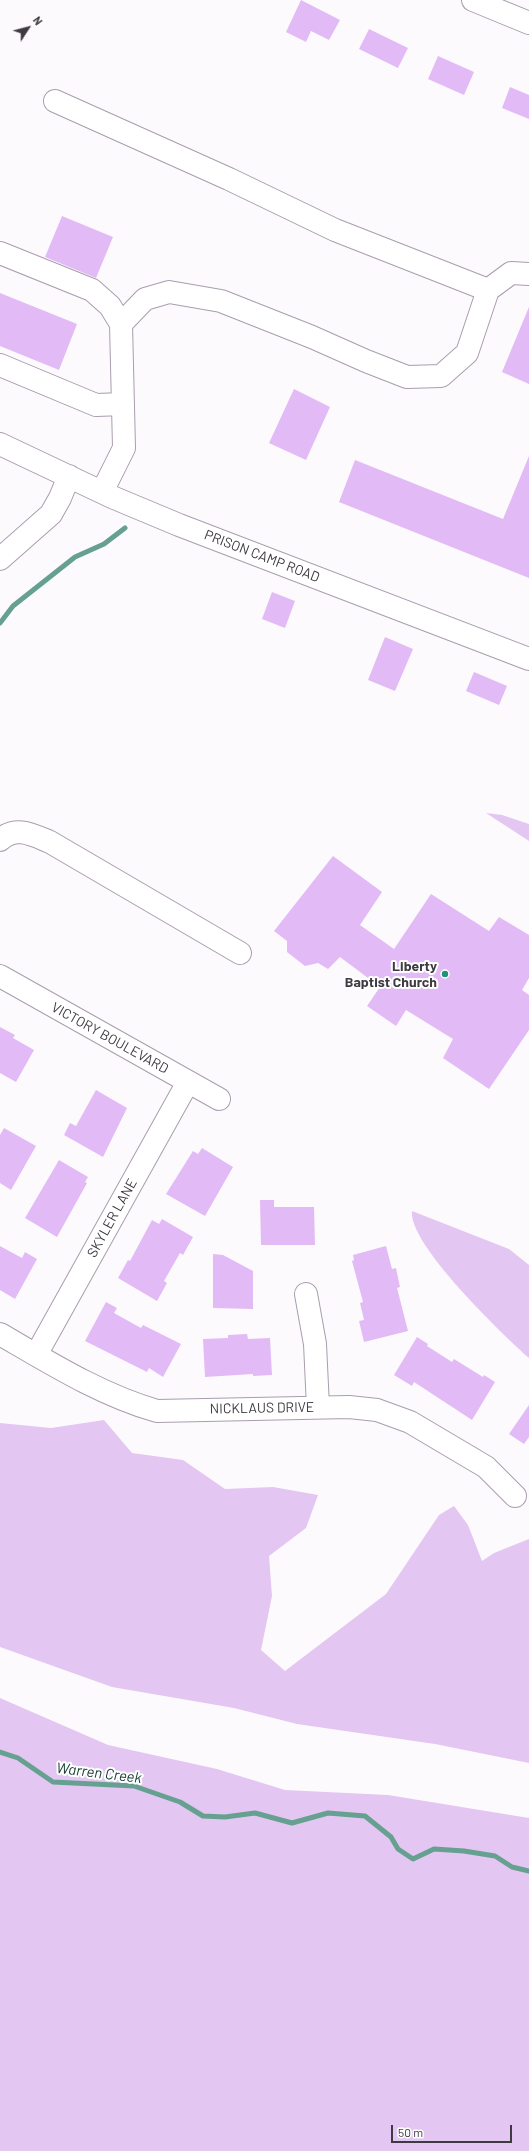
<!DOCTYPE html>
<html>
<head>
<meta charset="utf-8">
<style>
	body { margin:0 }
	#map { position:relative; width:529px; height:2151px; overflow:hidden; background:#fdfafe; font-family:Barlow,sans-serif }
	canvas { display:block }
	.north { position:absolute; left:8px; top:8px; width:40px; height:40px; -webkit-text-stroke:3px #fff; paint-order:stroke; rotate:54deg; font-size:11px; font-weight:700; line-height:16px; text-align:center; color:#3f3a42 }
	.north::after { content:''; display:block; margin:auto; width:14px; height:18px; background:#3f3a42; clip-path:polygon(50% 0,100% 100%,50% 72%,0 100%) }
	.scale { position:absolute; left:391px; top:2125px; width:121px; height:18px; box-sizing:border-box; border:2px solid #3f3a42; border-top:0; padding-left:5px; font-size:12px; line-height:14px; white-space:nowrap; color:#3f3a42; -webkit-text-stroke:3px #fff; paint-order:stroke }
</style>
</head>
<body>
<div id="map">
<canvas width="529" height="2151"></canvas>
<div class="north">N</div>
<div class="scale">50 m</div>
</div>
<script>
const context = document.querySelector('canvas').getContext('2d');
context.lineJoin = 'round';
function fillPath(path, color) {
  context.fillStyle = color;
  context.fill(path, 'evenodd');
}
function strokePath(path, color, width, dash) {
  context.strokeStyle = color;
  context.lineWidth = width;
  context.lineCap = dash ? 'butt' : 'round';
  context.setLineDash(dash || []);
  context.stroke(path);
}
function write(font, color, halo, rows, align = 'center') {
  context.font = font + ' Barlow,sans-serif';
  context.lineWidth = 4;
  context.setLineDash([]);
  context.textBaseline = 'middle';
  context.strokeStyle = halo;
  context.fillStyle = color;
  for (const [text, x, y, turn = 0] of rows) {
    context.save();
    context.translate(x, y);
    context.rotate((+turn || 0) * Math.PI / 180);
    context.textAlign = isNaN(turn) ? turn : align;
    if (halo) context.strokeText(text, 0, 0);
    context.fillText(text, 0, 0);
    context.restore();
  }
}
fillPath(new Path2D(`
	M486,813L502,815L529,824V841Z
	M412,1211L509,1249L529,1265V1358C503,1335 408,1244 412,1211Z
	M104,1420L132,1453L183,1460L225,1489L273,1487L318,1495L306,1528L269,1556L272,1596L261,1650L285,1671L386,1594L439,1515L454,1506L468,1525L482,1561L494,1553L529,1539V1763L435,1744L297,1724L234,1708L112,1687L0,1647V1423L51,1428Z
	M0,1698L108,1745L217,1769L285,1790L388,1795L529,1818V2151H0Z`), '#e3c6f1');
strokePath(new Path2D(`
	M0,623L13,606L75,557L104,544L125,528
	M0,1752L18,1758L53,1782L134,1786L180,1802L203,1816L225,1817L255,1813L292,1823L328,1813L365,1816L391,1837L398,1849L413,1859L434,1849L464,1851L495,1856L512,1867L529,1871`), '#65a090', 5);
fillPath(new Path2D(`
	M301,0L340,20L329,40L311,31L306,42L286,32Z
	M369,29L408,48L398,68L359,49Z
	M438,56L474,72L464,95L428,79Z
	M510,87L529,95V119L502,108Z
	M62,216L113,237L96,278L45,257Z
	M0,293L77,324L59,370L0,346Z
	M529,307V384L502,372Z
	M294,389L330,407L306,460L269,443Z
	M529,456V578L339,502L355,460L503,519Z
	M272,592L295,601L285,628L262,619Z
	M385,637L413,649L395,691L368,680Z
	M474,672L507,686L499,705L466,691Z
	M333,856L382,892L360,925L394,949L431,894L489,931L499,917L529,935V978L522,990L529,995V1030L489,1089L443,1058L453,1039L406,1010L396,1026L367,1006L380,987L340,957L328,969L318,963L305,966L287,952V941L274,931Z
	M0,1027L15,1035L13,1038L34,1050L16,1082L0,1073Z
	M96,1090L127,1108L103,1157L64,1135L70,1123L76,1126Z
	M4,1128L36,1146L11,1190L0,1183V1135Z
	M202,1148L233,1167L205,1216L166,1194L193,1151L198,1154Z
	M59,1160L88,1177L85,1182L87,1183L57,1237L25,1218Z
	M260,1200H274V1207H314L315,1245H261Z
	M162,1219L193,1237L183,1255L180,1253L164,1281L167,1283L157,1301L118,1278L128,1260L130,1261L152,1220L159,1224Z
	M0,1246L22,1258L25,1252L37,1259L15,1299L0,1290Z
	M386,1246L392,1269L396,1268L400,1287L397,1288L408,1331L364,1342L359,1321L364,1320L360,1303L363,1302L352,1261L354,1260L353,1255Z
	M213,1254L223,1255L253,1271V1309L213,1308Z
	M106,1302L117,1308L114,1313L141,1328L143,1325L181,1344L163,1377L149,1368L147,1372L85,1341Z
	M247,1334L248,1339L270,1338L272,1375L253,1376V1374L205,1377L203,1339L228,1338V1335Z
	M417,1337L428,1344L427,1346L452,1362L454,1359L483,1377L484,1375L495,1382L472,1420L414,1382L412,1386L394,1375Z
	M529,1405V1437L524,1444L509,1434Z`), '#e2baf6');
const minor = new Path2D(`
	M473,0L529,23
	M55,101L229,179L335,230L488,290
	M0,253L92,290L110,306L121,324L124,448L102,492
	M121,324L145,299L169,292L221,301L312,337L366,361L407,377L441,376L467,353L488,290L511,273L529,274
	M0,365L96,405L123,404
	M0,444L112,497L179,525L529,659
	M0,559L51,514L60,498L69,476
	M0,840C16,825 33,835 50,842L240,953
	M0,976L219,1099
	M306,1294L315,1344L318,1407
	M0,1334C50,1363 101,1395 157,1411L349,1407L377,1410L410,1422L486,1467L515,1496
	M36,1355L188,1082`);
strokePath(minor, '#a99dae', 24);
strokePath(minor, '#fff', 22);
for (const [x, y, r, color] of [
	[445,974,4,"#209478"]
]) {
  const dot = new Path2D();
  dot.arc(x, y, r, 0, 2 * Math.PI);
  context.fillStyle = color;
  context.fill(dot);
  strokePath(dot, '#fff', 1.5);
}
write('14px', '#3f3a42', '#fff', [
	["PRISON CAMP ROAD",262,556,21],
	["VICTORY BOULEVARD",110,1038,29],
	["SKYLER LANE",112,1218,-61],
	["NICKLAUS DRIVE",262,1408,-1]
]);
write('bold 14px', '#3f3a42', '#fff', [
	["Liberty",437,966],
	["Baptist Church",437,982]
], 'right');
write('italic 15px', '#123a2f', '#fff', [
	["Warren Creek",99,1773,7]
]);
</script>
</body>
</html>
